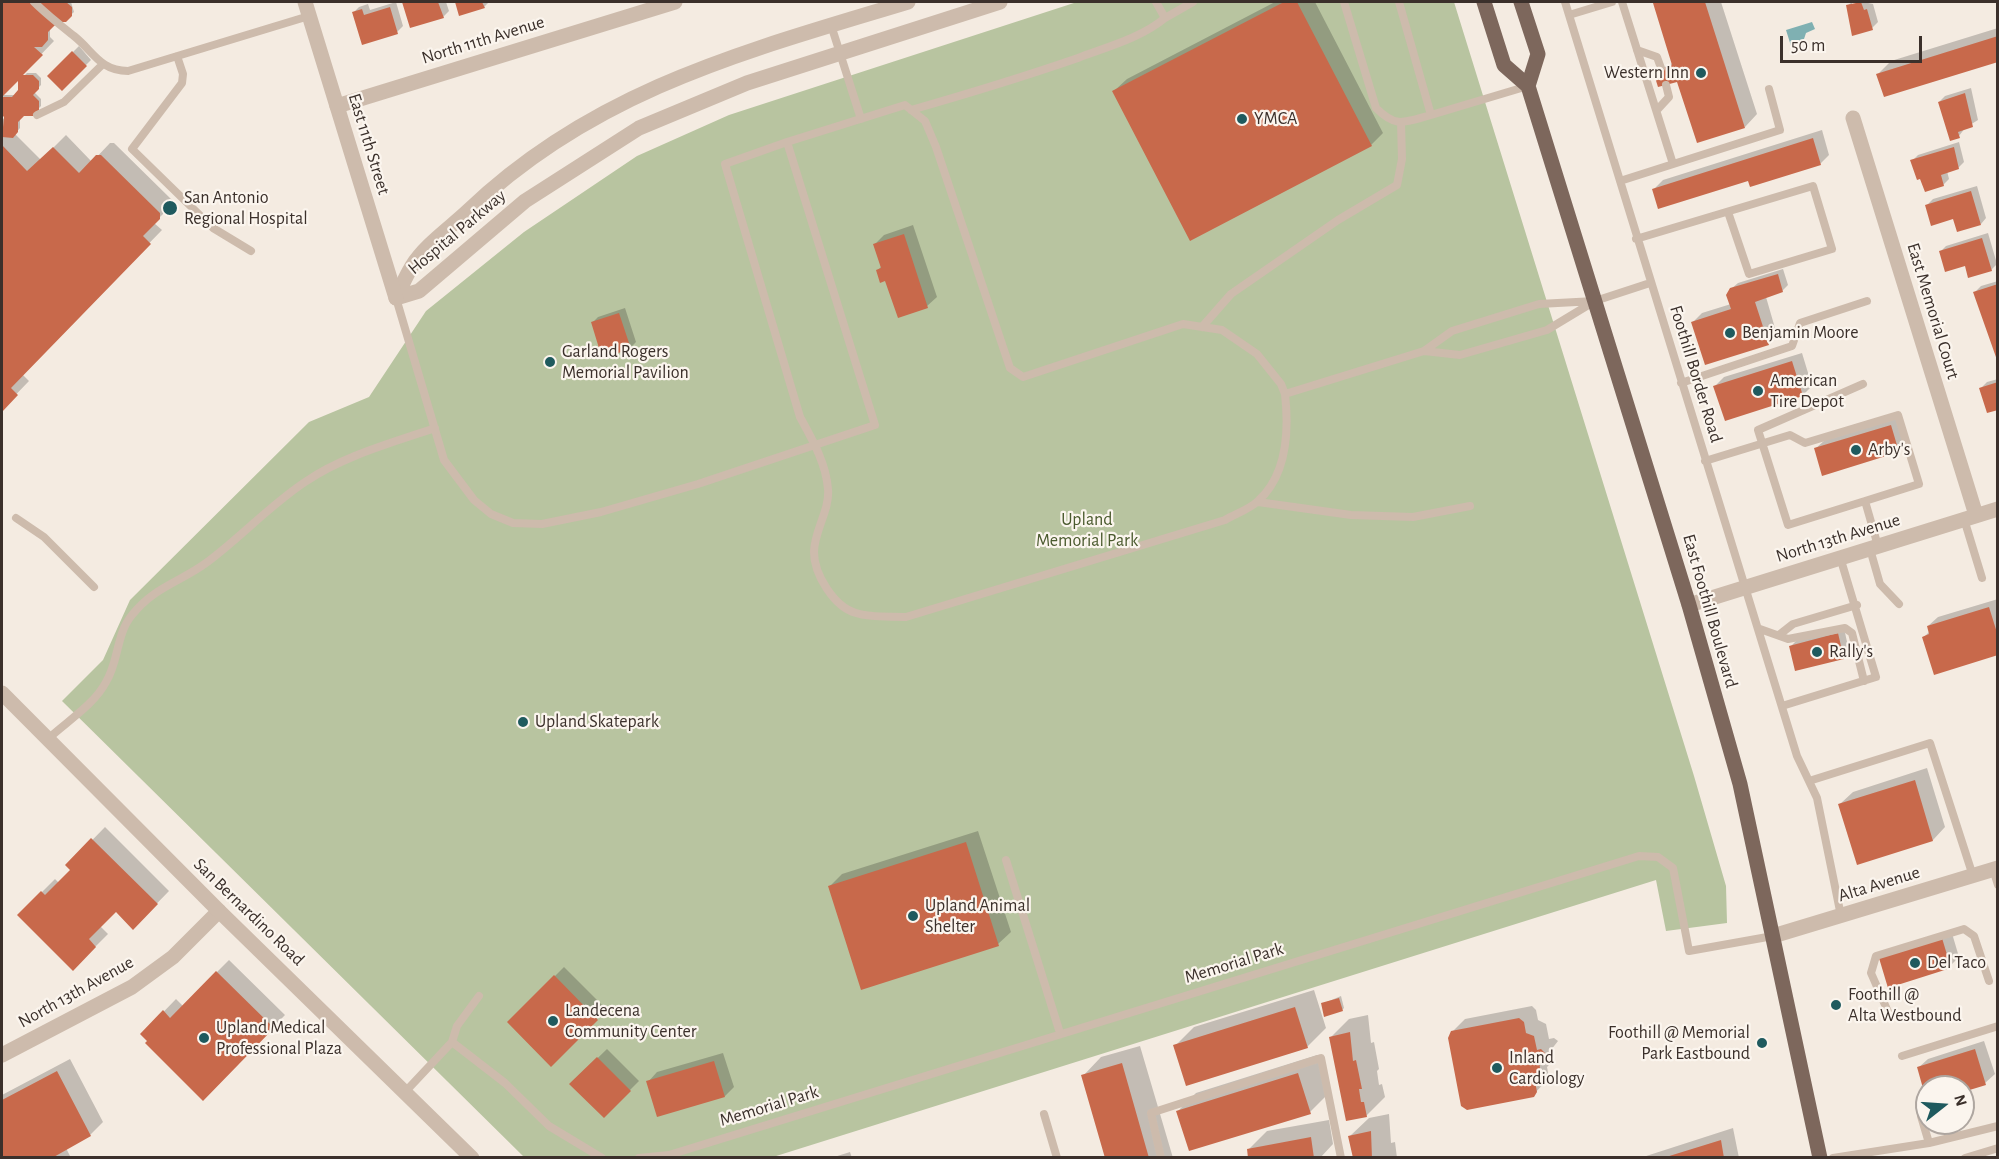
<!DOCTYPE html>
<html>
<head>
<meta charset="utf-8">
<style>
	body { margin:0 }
	#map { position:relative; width:1999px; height:1159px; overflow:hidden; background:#f4ebe1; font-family:"Alegreya Sans",sans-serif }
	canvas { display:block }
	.frame { position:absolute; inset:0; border:3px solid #3b302b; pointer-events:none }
	.north { position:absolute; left:1915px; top:1075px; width:60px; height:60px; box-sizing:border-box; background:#fbf5ee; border:2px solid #aea6a0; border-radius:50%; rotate:73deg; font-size:16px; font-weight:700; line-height:24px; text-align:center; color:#3b302b }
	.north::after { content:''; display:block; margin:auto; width:21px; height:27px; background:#1f5a5e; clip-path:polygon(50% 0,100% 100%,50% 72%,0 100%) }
	.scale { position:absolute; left:1780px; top:36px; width:142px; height:27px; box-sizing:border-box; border:3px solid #3b302b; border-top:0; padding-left:8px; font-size:18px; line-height:21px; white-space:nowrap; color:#3b302b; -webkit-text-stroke:4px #fbf5ee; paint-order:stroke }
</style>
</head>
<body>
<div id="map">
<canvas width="1999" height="1159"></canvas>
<div class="frame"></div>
<div class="north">N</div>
<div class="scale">50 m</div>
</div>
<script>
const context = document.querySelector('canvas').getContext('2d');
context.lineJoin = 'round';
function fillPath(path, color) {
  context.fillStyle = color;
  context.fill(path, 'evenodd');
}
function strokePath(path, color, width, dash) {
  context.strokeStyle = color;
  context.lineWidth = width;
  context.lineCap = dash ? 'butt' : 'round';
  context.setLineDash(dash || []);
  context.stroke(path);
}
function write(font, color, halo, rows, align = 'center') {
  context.font = font + ' "Alegreya Sans",sans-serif';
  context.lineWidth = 4.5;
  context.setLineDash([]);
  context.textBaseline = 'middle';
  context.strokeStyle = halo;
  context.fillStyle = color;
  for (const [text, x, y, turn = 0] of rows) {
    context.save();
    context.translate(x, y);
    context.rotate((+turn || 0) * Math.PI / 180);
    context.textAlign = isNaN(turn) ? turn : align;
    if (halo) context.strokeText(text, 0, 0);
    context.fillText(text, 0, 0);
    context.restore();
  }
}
fillPath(new Path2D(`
	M1077,2H1454L1694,776L1726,886L1727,923L1666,931L1656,880L773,1157H524L62,701L103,660L130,600L309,422L369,397L426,311L524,232L637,156L729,115Z`), '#b8c4a0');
fillPath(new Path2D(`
	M1812,22L1815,29L1806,33L1803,42L1791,46L1786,30Z`), '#7fb0b2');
fillPath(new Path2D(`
	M2,2H71L74,12L65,20L50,28V37L54,41L2,95Z
	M396,2L403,26L397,32L353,13L359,7L368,4L370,10Z
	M404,2H446L449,11L443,17L411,27Z
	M456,2H489L484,7L460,14Z
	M1275,2H1315L1383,133L1371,145L1114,91L1127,79Z
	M1656,2H1721L1757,114L1745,127L1678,78L1655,71L1673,63Z
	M1852,2V5L1863,2L1873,4L1878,22L1872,28L1847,6Z
	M1998,28V60L1878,74L1891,61Z
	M79,46L91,60L62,89L49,76Z
	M27,73H36L41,78V85L34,92L41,99V106L32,115H24L20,118V128L15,134L41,160L66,135L92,162L110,143H114L172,200V205L154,223L162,230L22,374L29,381L2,409V120L6,117L2,113V95H16L19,91V81Z
	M1971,88L1978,120L1965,128L1959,136L1939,102L1945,96Z
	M1822,130L1829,155L1820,164L1654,189L1663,180Z
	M1959,142L1964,162L1958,168L1947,171L1949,179L1943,185L1912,161L1918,155Z
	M1977,186L1986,218L1981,224L1954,217L1927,205L1933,199Z
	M913,225L937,297L927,306L878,270L882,266L875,244L884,235Z
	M1988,233L1997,264L1991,270L1940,252L1946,246Z
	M1783,269L1788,285L1782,291L1766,297L1777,335L1768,344L1693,322L1702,313L1731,304V289L1738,283Z
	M1998,281V357L1975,292L1981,286Z
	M625,308L636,342L630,348L592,323L598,317Z
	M1802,353L1812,386L1803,395L1715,386L1724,377Z
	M1998,379V408L1981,388L1987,382Z
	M1900,416L1907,441L1898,451L1815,449L1825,440Z
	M1998,599V654L1924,637L1930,631L1928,626L1938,617Z
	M1844,628L1849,651L1843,657L1791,646L1797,640Z
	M1927,768L1945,827L1933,840L1858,863L1840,804L1853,792Z
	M105,827L169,891L133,928L116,910L100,926L108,934L73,969L19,915L55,879L59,883L72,870L68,865Z
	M978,831L1011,932L998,944L829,887L842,874Z
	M1951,930L1959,957L1950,966L1880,958Z
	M229,960L285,1015L203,1099L142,1034L176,999L183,1006Z
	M564,967L606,1009L551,1065L509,1022Z
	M1314,990L1326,1028L1307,1047L1175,1046L1194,1027Z
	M1341,996L1344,1008L1342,1010L1322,1004Z
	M1532,1006L1536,1010L1538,1020L1546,1024L1549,1039L1554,1038L1558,1041L1551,1050L1553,1061L1547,1067L1549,1078L1533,1095L1452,1032L1465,1019Z
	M1368,1015L1371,1043L1374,1042L1379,1069L1377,1071L1379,1085L1382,1084L1385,1097L1366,1116L1331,1037L1349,1019Z
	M1984,1041L1995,1074L1985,1083L1963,1090V1087H1927V1096L1918,1068L1928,1059Z
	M1140,1046L1173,1158H1107L1083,1076L1101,1057Z
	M607,1049L639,1081L604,1116L571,1084Z
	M723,1053L734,1087L725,1096L648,1082L657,1072Z
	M1317,1055L1328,1094L1310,1112L1178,1111L1196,1093Z
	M70,1059L103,1122L90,1135L66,1148L71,1158H2V1095Z
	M1389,1114L1391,1143L1395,1142L1397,1158H1354L1350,1136L1369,1118Z
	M1329,1120L1333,1144L1320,1158H1250L1248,1150L1267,1131Z
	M1733,1128L1739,1158H1640Z
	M850,1152L852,1158H831Z`), '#0003');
fillPath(new Path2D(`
	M2,2H66L72,7V16L66,22H58L48,32V40L42,47H34L43,55L23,75H33L39,81V89L33,95L39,101V110L33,116H24L18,122V132L13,138L2,137L4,117L2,115ZM18,81V90L12,97H2Z
	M402,2H438L444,18L410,28Z
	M455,2H482L485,8L459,16Z
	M1284,2H1297L1372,146L1190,241L1112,91Z
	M1705,2L1745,128L1697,143L1677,82L1658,87L1653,71L1672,65L1653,3Z
	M1861,2L1864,10L1867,9L1873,30L1852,36L1846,5Z
	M390,7L398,34L362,45L352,12L362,9L364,15Z
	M1998,36V62L1884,97L1876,74Z
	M72,51L87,66L62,91L47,76Z
	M1965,93L1973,127L1958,132L1960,138L1950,141L1938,102Z
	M1813,138L1821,165L1750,187L1748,181L1658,209L1652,189Z
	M2,145L27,171L53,147L79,173L96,155H101L160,213V219L143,236L151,244L11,388L18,395L2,412Z
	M1954,147L1959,169L1941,175L1944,186L1925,192L1920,179L1917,180L1910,160Z
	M1971,191L1981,225L1957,232L1953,219L1931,226L1925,205Z
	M904,234L928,308L898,318L885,281L880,283L876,270L881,268L873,244Z
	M1982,238L1992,271L1968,278L1965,266L1945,272L1939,251Z
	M1778,274L1783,292L1755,302L1769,345L1705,365L1691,322L1731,309L1726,295L1730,288Z
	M1998,284V360H1997L1973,292Z
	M619,313L631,349L602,358L591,322Z
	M1792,361L1803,396L1725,421L1713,386Z
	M1998,382V410L1987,413L1979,388Z
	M1891,425L1899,452L1822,476L1814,448Z
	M1989,607L1998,636V655L1934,675L1922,637L1929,634L1927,626Z
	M1838,633L1844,659L1795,671L1789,646Z
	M1915,780L1933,841L1857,865L1838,804Z
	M91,838L158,904L133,930L116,912L89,939L96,947L73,971L17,915L41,891L45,895L70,870L65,865Z
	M966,842L999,946L861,990L828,886Z
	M1942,938L1951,968L1888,988L1879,958Z
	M216,971L274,1028L203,1101L145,1043L147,1041L140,1034L163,1010L170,1018Z
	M554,975L598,1020L551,1067L507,1022Z
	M1339,998L1343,1011L1324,1017L1321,1003Z
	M1295,1007L1308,1048L1186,1086L1173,1045Z
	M1519,1018L1524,1022L1526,1033L1534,1036L1537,1050L1541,1049L1546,1054L1543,1060L1539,1061L1541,1075L1535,1081L1537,1092L1534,1097L1467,1110L1461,1106L1448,1038L1451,1031Z
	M1350,1032L1353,1061L1356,1060L1362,1089H1359L1361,1102H1364L1367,1117L1346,1121L1329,1037Z
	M1975,1049L1986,1085L1963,1092V1087H1927L1926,1099L1917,1067Z
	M597,1057L631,1091L604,1118L569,1084Z
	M714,1061L725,1097L657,1117L646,1081Z
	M1122,1063L1149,1158H1105L1081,1075Z
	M57,1071L91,1136L52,1158H2V1100Z
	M1298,1073L1311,1114L1189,1151L1176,1111Z
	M1371,1131L1372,1158H1353L1348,1136Z
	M1311,1137L1314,1158H1248L1247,1149Z
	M1721,1140L1724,1158H1666V1157Z`), '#c8694b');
strokePath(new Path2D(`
	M34,2C47,15 60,25 74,36C93,51 100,71 128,71L309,16
	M1156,2L1165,18L1193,2
	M1344,2L1376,108C1397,129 1405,122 1431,115
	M1399,2L1431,115L1528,86
	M1565,2L1797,756L1817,798L1841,916
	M1622,2L1673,164
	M1569,15L1612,2
	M831,25L861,119
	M1637,50L1657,57L1661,68
	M177,56L183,74L182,83L132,149L213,228L251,251
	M911,110C967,94 1023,77 1078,58C1107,47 1141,38 1165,18
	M1657,110L1669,97L1666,85
	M37,115L64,102L103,64
	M1620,181L1780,130L1769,89
	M1636,239L1813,186L1832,249L1749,274L1728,212
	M396,298L444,460L474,500L491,514L513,523L542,524L601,512L698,484L875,425L787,142
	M1202,327L1231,294L1338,220L1397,185L1402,159L1401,123
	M1424,351L1460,355L1547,330L1595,301L1650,283
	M1681,383L1792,346L1800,323L1867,301
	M1863,384L1758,430L1788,525L1865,501L1878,546
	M1285,394L1281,384L1257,354L1222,330L1183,324L1023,377L1010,368L936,147L925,121L905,105L787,142L725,164L800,417C812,439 826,463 828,489C830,510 814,531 814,552C814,574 834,607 856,613C871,618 891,616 906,617L1225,520C1235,514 1250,509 1258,501C1287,475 1289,430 1285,394L1424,351L1452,331L1539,304L1595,301
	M1705,461L1790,435L1805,443L1898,415L1919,484L1865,501
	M1258,502L1351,515L1413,517L1470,506
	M16,518L44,537L94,587
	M1964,519L1982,578
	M1870,549L1880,584L1899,604
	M1760,629L1788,639L1845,628L1852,633L1864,681
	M1779,635L1793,624L1857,605
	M1782,706L1876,677L1840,557
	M48,739C66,722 94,705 106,682C119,661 116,634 132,615C154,587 180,582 206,563C240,538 269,506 305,482C343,456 391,443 435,428
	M1809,781L1930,743L1973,876
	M1006,860L1060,1033
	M1993,869L1998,885
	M1889,1014L1871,973L1876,956L1964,929L1974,936L1989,981
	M452,1042L505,1083L549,1126L602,1158
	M1902,1056L1998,1026
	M406,1091L452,1042L457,1026L479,996
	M1044,1114L1057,1158
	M1929,1143L1998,1126
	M639,1158L669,1155L1639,856L1658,857L1673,868L1689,951L1773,936
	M1161,1158L1151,1113L1321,1058L1341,1158
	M1833,1158L1929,1143L1921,1116
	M1965,1158L1998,1148`), '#cdbbac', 8);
strokePath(new Path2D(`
	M337,106L675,2
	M1853,118L1976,515
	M396,298L419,291L525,201L639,128L747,83L1000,2
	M396,298C401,287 406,276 412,266C425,245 450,228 468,211C594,90 746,51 908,2
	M1689,605L1998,509
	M1773,936L1998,868
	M2,1055L132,987L173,957L219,911`), '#cdbbac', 15);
strokePath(new Path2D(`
	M305,2L396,298
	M2,693L219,911L472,1158`), '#cdbbac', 15);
strokePath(new Path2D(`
	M1484,2L1504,65L1528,86L1689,605L1740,784L1820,1158
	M1521,2L1538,54L1528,86`), '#7d675c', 15);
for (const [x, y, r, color] of [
	[1701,73,6,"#1f5a5e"],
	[1242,119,6,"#1f5a5e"],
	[170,208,8,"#1f5a5e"],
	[1730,333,6,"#1f5a5e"],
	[550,362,6,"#1f5a5e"],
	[1758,391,6,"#1f5a5e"],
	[1856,450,6,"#1f5a5e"],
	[1817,652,6,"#1f5a5e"],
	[523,722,6,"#1f5a5e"],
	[913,916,6,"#1f5a5e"],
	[1915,963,6,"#1f5a5e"],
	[1836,1005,6,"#1f5a5e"],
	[553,1021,6,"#1f5a5e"],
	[204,1038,6,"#1f5a5e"],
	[1762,1043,6,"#1f5a5e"],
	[1497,1068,6,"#1f5a5e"]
]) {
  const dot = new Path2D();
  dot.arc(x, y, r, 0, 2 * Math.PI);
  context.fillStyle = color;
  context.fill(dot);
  strokePath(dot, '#fbf5ee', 2);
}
write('18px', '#3b302b', '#fbf5ee', [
	["North 11th Avenue",483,40,-17],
	["East 11th Street",369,144,73],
	["Hospital Parkway",457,232,-40],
	["East Memorial Court",1933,311,73],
	["Foothill Border Road",1696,374,73],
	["North 13th Avenue",1838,538,-17],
	["East Foothill Boulevard",1710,611,74],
	["Alta Avenue",1879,884,-17],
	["San Bernardino Road",249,912,44],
	["Memorial Park",1234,963,-17],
	["North 13th Avenue",76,992,-29],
	["Memorial Park",769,1106,-17]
]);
write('18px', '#3b302b', '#fbf5ee', [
	["Western Inn",1689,73,"right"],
	["YMCA",1254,119],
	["San Antonio",184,198],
	["Regional Hospital",184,219],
	["Benjamin Moore",1742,333],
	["Garland Rogers",562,352],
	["Memorial Pavilion",562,373],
	["American",1770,381],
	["Tire Depot",1770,402],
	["Arby's",1868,450],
	["Rally's",1829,652],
	["Upland Skatepark",535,722],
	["Upland Animal",925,906],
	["Shelter",925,927],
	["Del Taco",1927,963],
	["Foothill @",1848,995],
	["Alta Westbound",1848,1016],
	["Landecena",565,1011],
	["Community Center",565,1032],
	["Upland Medical",216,1028],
	["Professional Plaza",216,1049],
	["Foothill @ Memorial",1750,1033,"right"],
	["Park Eastbound",1750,1054,"right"],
	["Inland",1509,1058],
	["Cardiology",1509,1079]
], 'left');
write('18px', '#4a5a2e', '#fbf5ee', [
	["Upland",1087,520],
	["Memorial Park",1087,541]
]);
</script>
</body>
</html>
